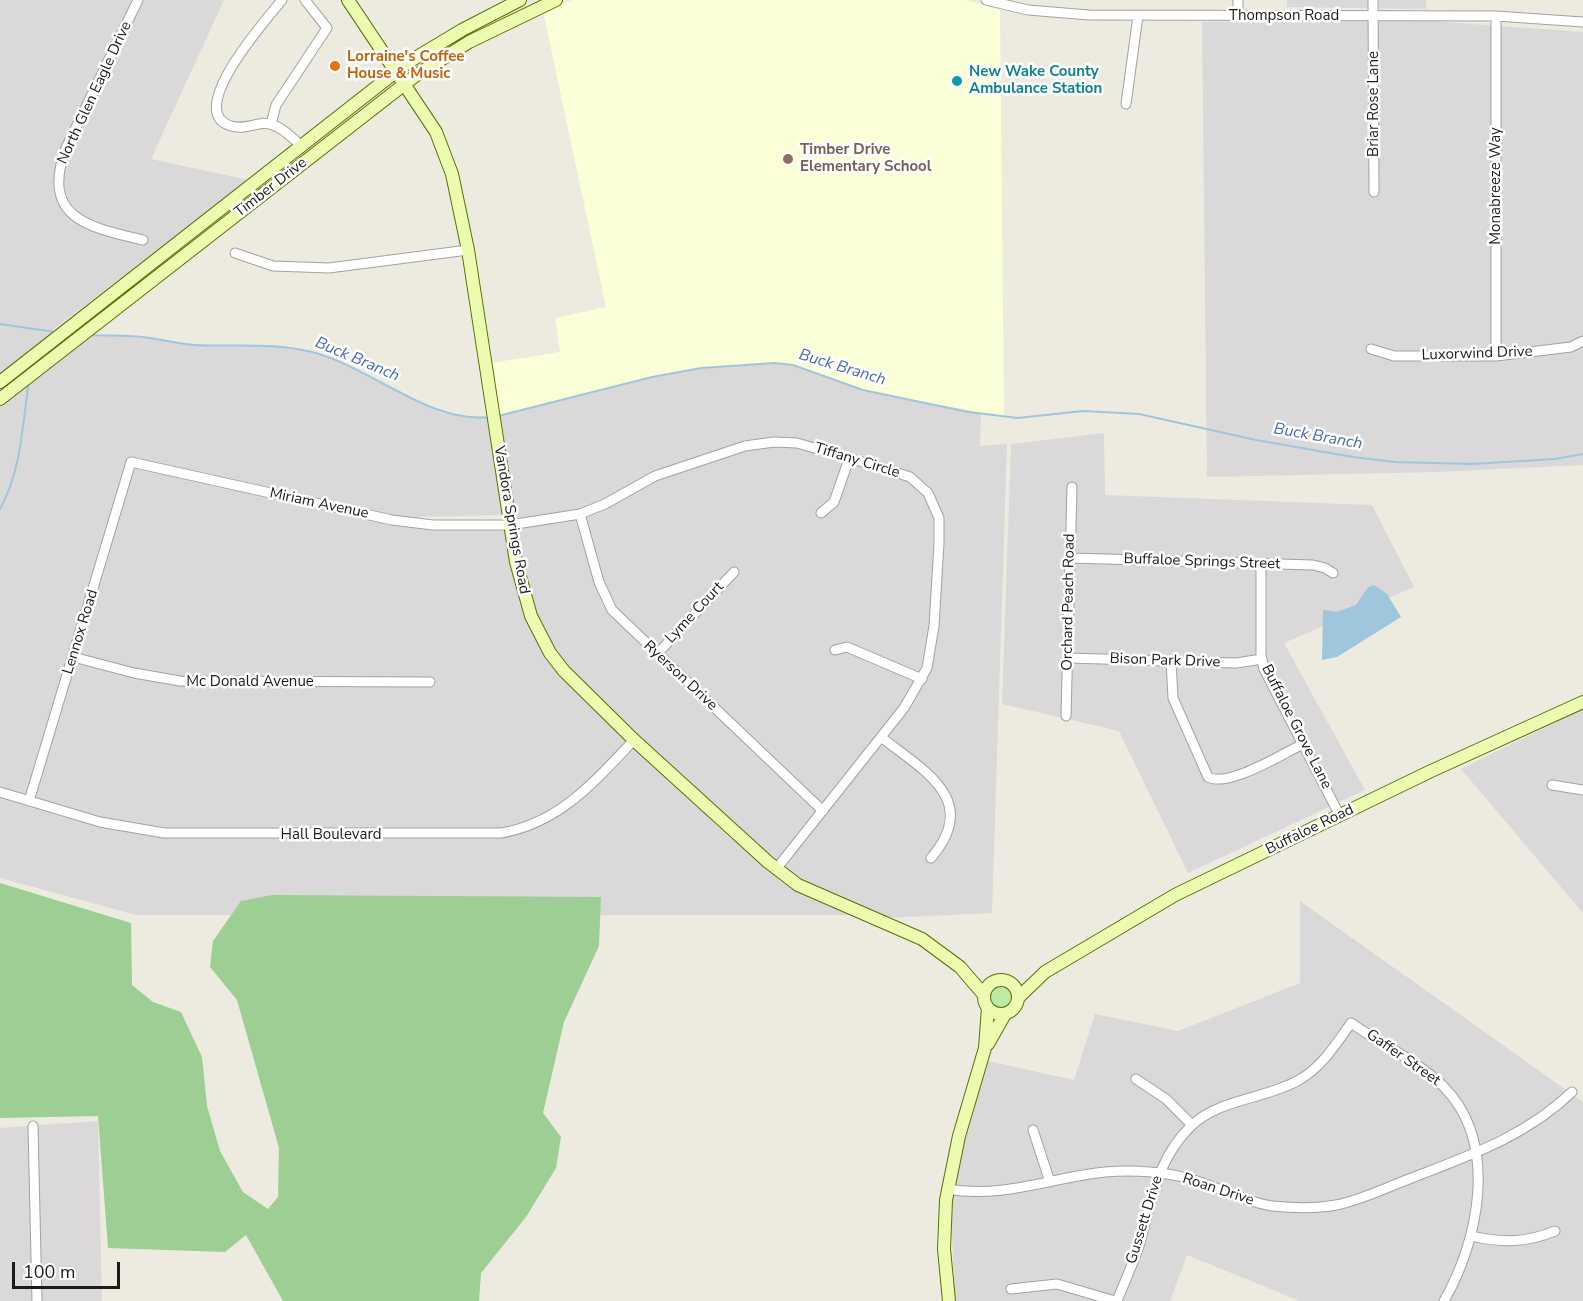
<!DOCTYPE html>
<html>
<head>
<meta charset="utf-8">
<style>
	body { margin:0 }
	#map { position:relative; width:1583px; height:1301px; overflow:hidden; background:#edebe0; font-family:"Nunito Sans",sans-serif }
	canvas { display:block }
	.scale { position:absolute; left:12px; top:1262px; width:108px; height:27px; box-sizing:border-box; border:3px solid #1b1b1b; border-top:0; padding-left:8px; font-size:18px; line-height:21px; white-space:nowrap; color:#1b1b1b; -webkit-text-stroke:4px #fff; paint-order:stroke }
</style>
</head>
<body>
<div id="map">
<canvas width="1583" height="1301"></canvas>
<div class="scale">100 m</div>
</div>
<script>
const context = document.querySelector('canvas').getContext('2d');
context.lineJoin = 'round';
function fillPath(path, color) {
  context.fillStyle = color;
  context.fill(path, 'evenodd');
}
function strokePath(path, color, width, dash) {
  context.strokeStyle = color;
  context.lineWidth = width;
  context.lineCap = dash ? 'butt' : 'round';
  context.setLineDash(dash || []);
  context.stroke(path);
}
function write(font, color, halo, rows, align = 'center') {
  context.font = font + ' "Nunito Sans",sans-serif';
  context.lineWidth = 5;
  context.setLineDash([]);
  context.textBaseline = 'middle';
  context.strokeStyle = halo;
  context.fillStyle = color;
  for (const [text, x, y, turn = 0] of rows) {
    context.save();
    context.translate(x, y);
    context.rotate((+turn || 0) * Math.PI / 180);
    context.textAlign = isNaN(turn) ? turn : align;
    if (halo) context.strokeText(text, 0, 0);
    context.fillText(text, 0, 0);
    context.restore();
  }
}
fillPath(new Path2D(`
	M0,0H224L151,159L249,180L50,332L149,338L196,345H261L303,350L329,358L385,383L442,413L472,418L490,417L503,508L500,515L418,517V527L505,531L539,642L564,680L727,835L777,876L860,915H136L0,878Z
	M1287,0H1426V9L1287,7Z
	M1430,21L1583,32V465L1437,472L1207,477L1202,22Z
	M774,363L793,365L863,390L981,413L980,446L1007,444L992,913L886,918L801,881L771,860L596,697L568,666L547,638L530,601L520,565L499,416L652,377L701,368Z
	M1104,433L1105,495L1372,505L1414,587L1284,643L1365,790L1188,873L1119,731L1002,704L1011,444Z
	M1583,709V913L1461,769Z
	M1300,901L1583,1102V1301H1300L1187,1255L1170,1301H955L951,1217L954,1176L988,1061L1074,1080L1095,1014L1178,1031L1300,983Z
	M98,1121L102,1301H0V1128Z`), '#dad8d8');
fillPath(new Path2D(`
	M572,0H966L1000,10L1004,417L863,390L793,365L774,363L701,368L652,377L499,416L491,363L560,352L555,318L606,307L543,11Z`), '#faffd8');
fillPath(new Path2D(`
	M991 997a10 10 0 1 1 20 0a10 10 0 1 1-20 0Z`), '#bdeaa4');
fillPath(new Path2D(`
	M0,883L131,923L132,985L153,1002L181,1012L202,1057L207,1106L220,1151L243,1192L268,1209L278,1197L279,1148L237,1000L210,967L213,941L241,901L272,895L601,897L599,946L564,1022L543,1113L561,1137L556,1168L526,1217L481,1273L479,1301H283L246,1235L225,1252L108,1248L98,1116L0,1118Z`), '#9dce94');
fillPath(new Path2D(`
	M1374,585L1387,594L1401,617L1337,657L1322,660L1323,610L1336,612L1356,605L1368,587Z`), '#9fc6dd');
strokePath(new Path2D(`
	M0,324L55,332
	M91,335C110,336 130,335 150,338C165,340 179,344 195,345C234,347 273,342 312,352C371,367 430,424 489,417
	M498,416L652,377L701,368L774,363L793,365L863,390L968,412L1018,418L1083,411L1139,414L1256,440L1353,457L1395,462L1472,464L1555,459L1583,454
	M0,509C22,469 22,425 29,381`), '#9fc6dd', 2);
const street = new Path2D(`
	M138,0L66,148C40,218 88,227 143,240
	M282,0C267,19 183,112 231,126C241,129 249,126 259,124C275,120 291,136 302,147
	M986,0L1028,10L1089,15L1496,16L1583,22
	M1238,0V16
	M1373,0L1374,192
	M1126,104L1138,16
	M271,124L276,105L327,28L305,0
	M235,253L273,266L329,268L468,250
	M1371,349L1394,356H1496L1571,347L1583,341
	M1496,356V16
	M821,513L834,502L849,459
	M580,514L599,582L612,610L823,811
	M1070,558L1313,565L1325,568L1333,573
	M1261,564V655L1264,669L1340,816
	M835,650L847,647L922,679
	M657,654L734,572
	M73,657L134,673L180,681L430,682
	M1068,658L1236,663L1262,659
	M1171,661L1173,698L1208,777C1228,788 1282,754 1303,744
	M1066,716L1072,487
	M881,737C924,771 981,800 931,858
	M1552,785L1583,790
	M0,792L100,822L164,833H501C560,823 595,781 634,740
	M29,801L131,462L392,520L433,525H510L580,514L605,504L655,476L745,446L774,442L797,443L883,468L910,477L928,493L939,518V543L934,626L927,668L904,708L777,868
	M1136,1079L1166,1099L1192,1125
	M33,1126L37,1301
	M1033,1130L1050,1182
	M947,1189C1013,1200 1063,1171 1127,1171C1153,1171 1183,1175 1208,1185C1230,1193 1248,1202 1272,1206C1293,1208 1315,1209 1336,1205C1361,1200 1385,1188 1409,1179C1468,1156 1525,1137 1572,1092
	M1471,1236C1502,1243 1526,1243 1555,1231
	M1011,1289L1057,1284L1115,1301
	M1117,1301C1124,1283 1133,1264 1139,1246C1152,1202 1156,1160 1191,1126C1218,1099 1266,1099 1299,1080C1322,1067 1336,1044 1351,1023C1381,1044 1418,1061 1444,1087C1499,1143 1479,1240 1444,1301`);
const secondary = new Path2D(`
	M348,0L436,132L452,174L468,250L516,562L531,616L550,653L564,671L634,740L768,862L798,885L922,939L960,967L984,995
	M0,382L407,63L462,30L520,0
	M0,399L415,76L469,42L556,0
	M984 997a17 17 0 1 1 34 0a17 17 0 1 1-34 0Z
	M1018,998L1045,972L1175,895L1429,772L1583,702
	M988,1044L1005,1014
	M949,1301L944,1249L946,1200L959,1136L985,1048L988,1008`);
strokePath(street, '#a2a2a2', 11);
strokePath(secondary, '#577302', 14);
strokePath(street, '#fff', 9);
strokePath(secondary, '#edfbb1', 12);
for (const [x, y, r, color] of [
	[335,66,6,"#e8710a"],
	[957,81,6,"#0f9aa8"],
	[788,159,6,"#8d6e63"]
]) {
  const dot = new Path2D();
  dot.arc(x, y, r, 0, 2 * Math.PI);
  context.fillStyle = color;
  context.fill(dot);
  strokePath(dot, '#fff', 2);
}
write('15px', '#1b1b1b', '#fff', [
	["Thompson Road",1284,16],
	["North Glen Eagle Drive",95,93,-65],
	["Briar Rose Lane",1374,104,-90],
	["Monabreeze Way",1496,186,-90],
	["Timber Drive",271,188,-38],
	["Luxorwind Drive",1477,354,-2],
	["Tiffany Circle",857,461,17],
	["Miriam Avenue",319,504,12],
	["Vandora Springs Road",511,520,80],
	["Buffaloe Springs Street",1202,562,2],
	["Orchard Peach Road",1069,602,-89],
	["Lyme Court",695,613,-47],
	["Lennox Road",81,632,-73],
	["Bison Park Drive",1165,661,2],
	["Ryerson Drive",680,676,43],
	["Mc Donald Avenue",250,682],
	["Buffaloe Grove Lane",1296,727,63],
	["Buffaloe Road",1310,830,-26],
	["Hall Boulevard",331,835],
	["Gaffer Street",1403,1058,35],
	["Roan Drive",1218,1190,18],
	["Gussett Drive",1145,1220,-73]
]);
write('bold 15px', '#c56008', '#fff', [
	["Lorraine's Coffee",347,57],
	["House & Music",347,74]
], 'left');
write('bold 15px', '#0d838f', '#fff', [
	["New Wake County",969,72],
	["Ambulance Station",969,89]
], 'left');
write('bold 15px', '#785e54', '#fff', [
	["Timber Drive",800,150],
	["Elementary School",800,167]
], 'left');
write('italic 16px', '#466bac', '#fff', [
	["Buck Branch",357,360,23],
	["Buck Branch",842,368,17],
	["Buck Branch",1318,437,10]
]);
</script>
</body>
</html>
